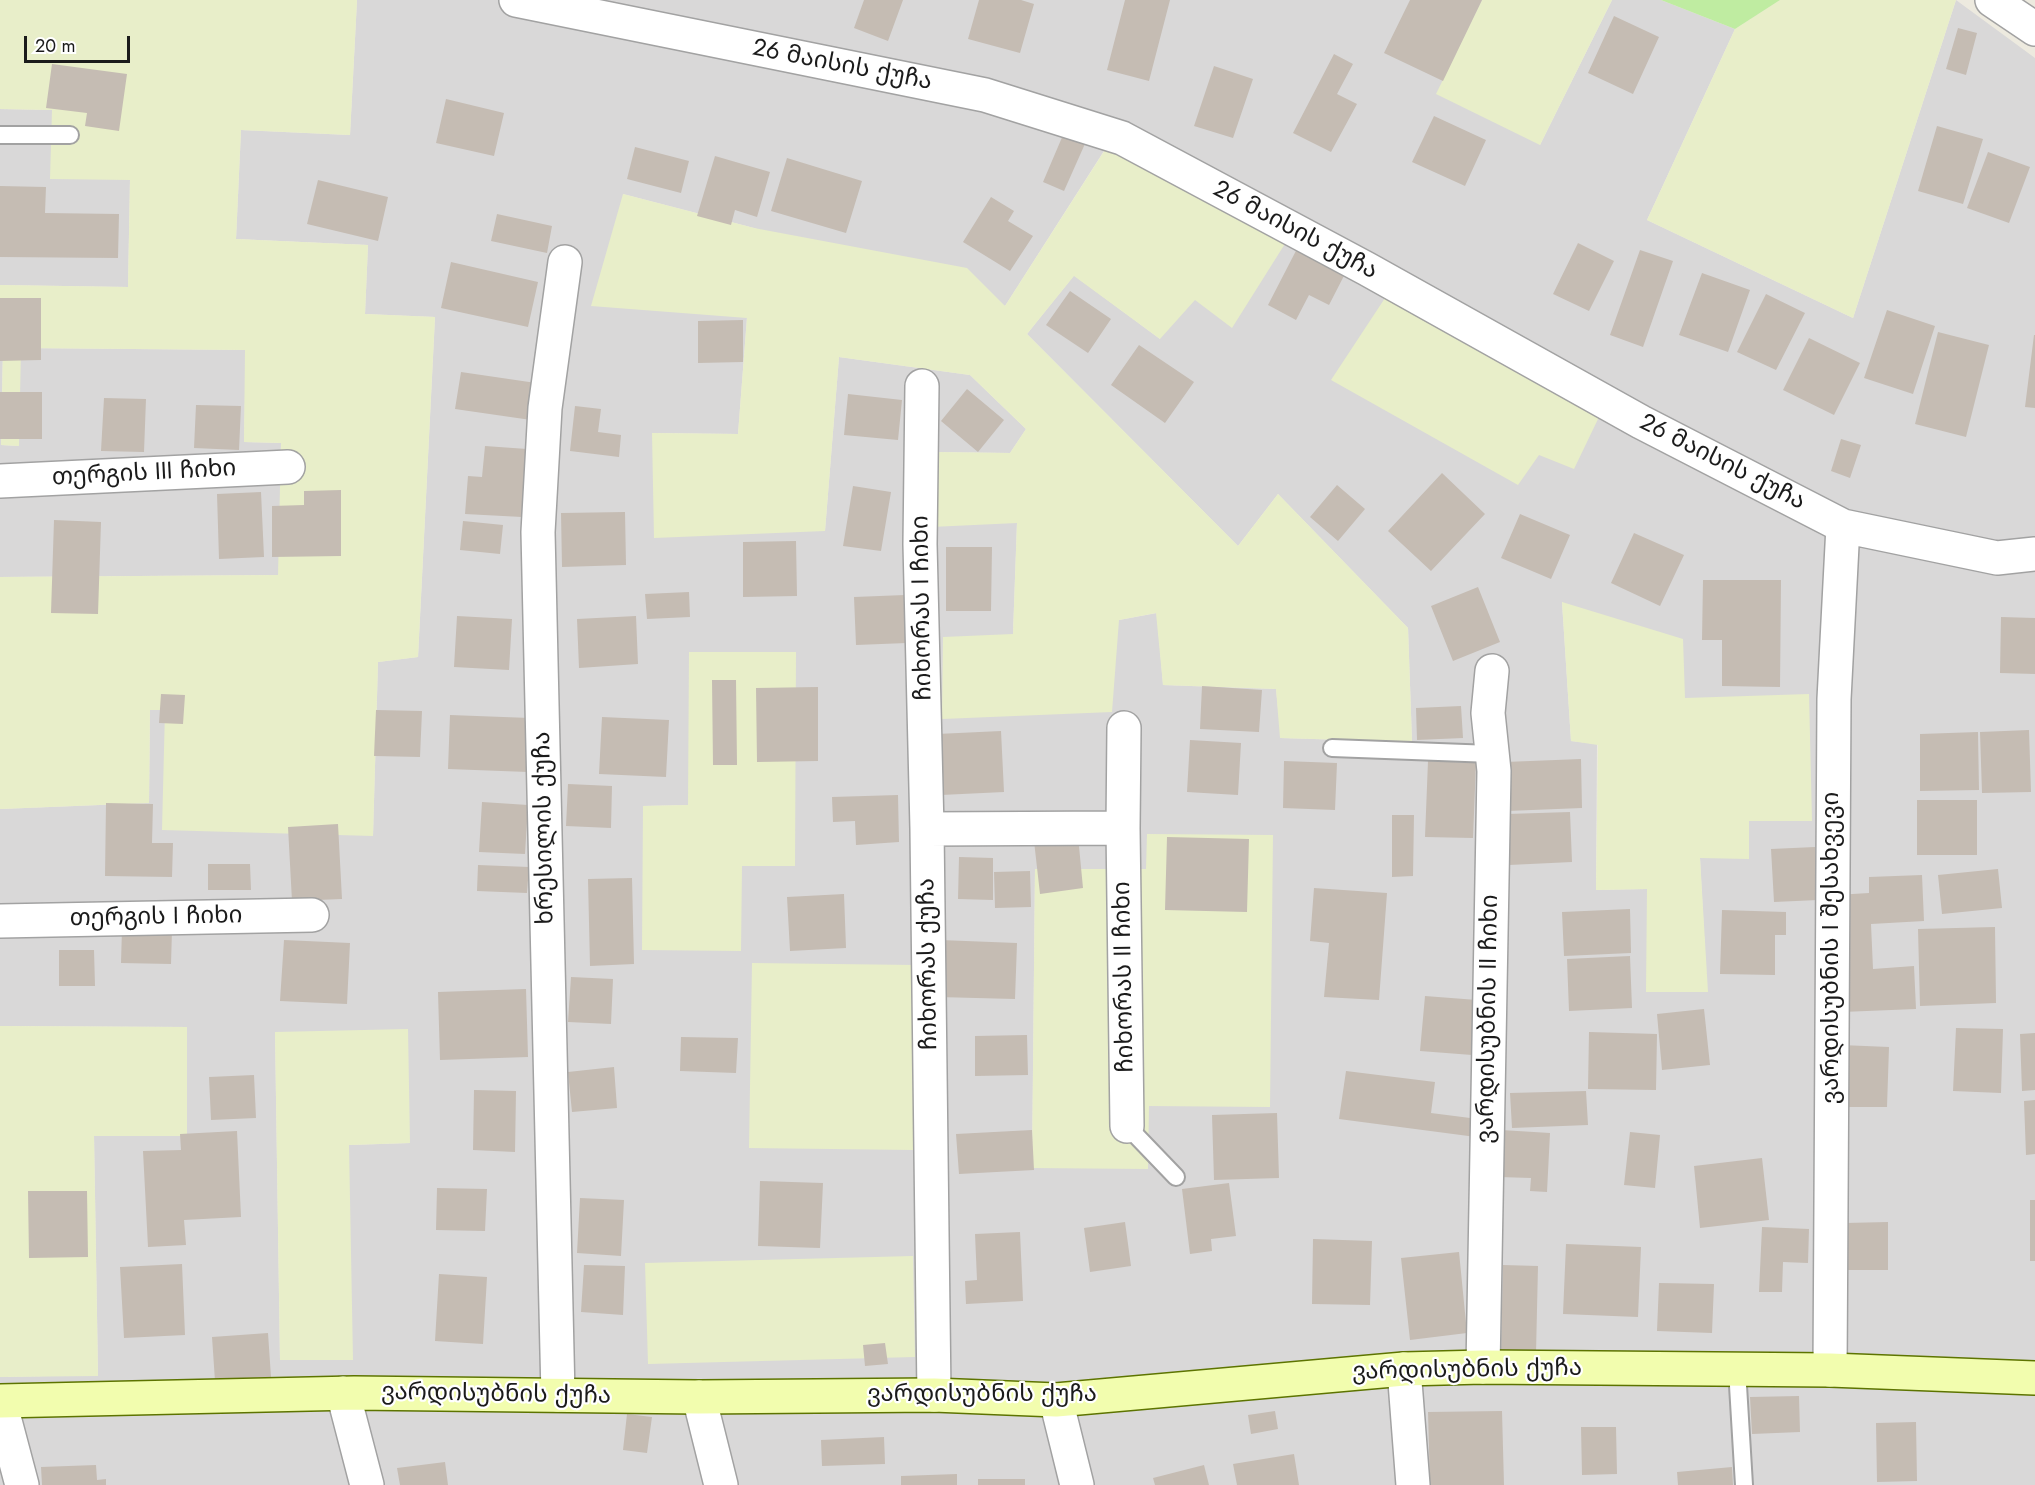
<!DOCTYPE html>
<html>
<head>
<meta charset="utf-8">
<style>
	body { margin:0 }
	#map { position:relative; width:2035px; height:1485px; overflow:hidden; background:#edeadf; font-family:Jost,sans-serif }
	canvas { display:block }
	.scale { position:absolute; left:24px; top:36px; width:106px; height:27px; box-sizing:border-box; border:3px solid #1b1b1b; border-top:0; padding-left:8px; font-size:18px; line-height:21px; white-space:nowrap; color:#1b1b1b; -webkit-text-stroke:4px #fff; paint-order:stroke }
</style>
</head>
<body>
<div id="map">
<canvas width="2035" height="1485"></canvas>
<div class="scale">20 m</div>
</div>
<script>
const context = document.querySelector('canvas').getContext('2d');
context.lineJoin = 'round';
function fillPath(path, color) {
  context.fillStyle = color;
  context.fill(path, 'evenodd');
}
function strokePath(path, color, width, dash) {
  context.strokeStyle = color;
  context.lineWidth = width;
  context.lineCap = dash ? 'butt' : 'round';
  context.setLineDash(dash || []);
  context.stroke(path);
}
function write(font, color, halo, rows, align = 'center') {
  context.font = font + ' Jost,"Noto Sans Georgian",sans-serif';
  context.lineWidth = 4.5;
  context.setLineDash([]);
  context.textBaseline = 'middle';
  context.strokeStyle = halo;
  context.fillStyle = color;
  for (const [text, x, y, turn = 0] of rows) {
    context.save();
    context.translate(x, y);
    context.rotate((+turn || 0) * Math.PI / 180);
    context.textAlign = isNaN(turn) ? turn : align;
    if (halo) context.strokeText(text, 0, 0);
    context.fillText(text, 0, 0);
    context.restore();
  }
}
fillPath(new Path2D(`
	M357,0H1482L1540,145L1612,0H1661L1735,29L1647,220L1853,318L1956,0L2035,58V1485H0V1377L98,1375L94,1136L187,1027L0,1026V809L149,803L150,710H165L373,835L378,662L418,657L435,317L365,314L368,245L236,239L241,130L350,135ZM1109,143L1160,339L1074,275L1027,334L1238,546L1278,494L1408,628L1412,742L1281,738L1276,689L1163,685L1157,613L1119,620L942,719L1013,634L1017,522L934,452L1010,453L1026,429L970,375L839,357L825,531L652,433L738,434L747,317L623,194L754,228L1005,306ZM1562,602L1685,698L1700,858L1707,992L1647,889L1596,890L1597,744L1571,741ZM688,805L795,866H742L643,806ZM1035,869H1146L1032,1168ZM275,1032L410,1143L349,1145L280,1360Z
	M0,109L52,110L130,180L128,287L0,285Z
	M0,347H3L1,445L18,446L20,348L246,350L244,442L281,443L279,575L0,577Z`), '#d9d8d8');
fillPath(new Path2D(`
	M0,0H357L350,135L241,130L236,239L368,245L365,314L435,317L418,657L378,662L373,836L162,830L165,710H150L149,803L0,809V577L278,575L281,443L244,442L245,350L21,348L19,446L1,445L3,348L0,347V285L128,287L130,180L50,179L52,110L0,109Z
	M1482,0H1612L1540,145L1436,94Z
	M1780,0H1956L1853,318L1647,220L1735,29Z
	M1110,142L1288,239L1232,328L1195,300L1160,339L1074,276L1027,334L1238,546L1278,494L1408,628L1412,742L1280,738L1276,689L1163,685L1156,613L1119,620L1112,712L942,719L943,637L1013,634L1017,523L931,527L934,452L1010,453L1026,429L970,375L839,357L825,531L654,538L652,433L738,434L747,318L591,306L623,194L754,228L967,268L1005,306Z
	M1385,298L1599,417L1574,469L1539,455L1518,485L1331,380Z
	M1562,602L1683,639L1685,698L1809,694L1812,821H1749V859L1700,858L1708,992H1646L1647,889L1596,890L1598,745L1571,741Z
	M689,652H796L795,866H742L741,951L642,950L643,806L688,805Z
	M1147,834L1273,835L1270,1107L1149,1106L1148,1169L1032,1168L1035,869H1146Z
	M752,963L916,965L913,1150L749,1148Z
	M0,1026L187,1027V1136H94L98,1376L0,1377Z
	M408,1029L410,1143L349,1145L353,1360H280L275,1032Z
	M913,1256L915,1357L648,1364L645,1263Z`), '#e8eec9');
fillPath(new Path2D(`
	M1661,0H1780L1735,29Z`), '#bfeca1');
fillPath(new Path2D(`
	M864,0H903L888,41L854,28Z
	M979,0H1021L1034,4L1020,53L968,39Z
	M1125,0H1170L1149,81L1107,70Z
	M1410,0H1482L1443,81L1384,53Z
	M1614,16L1659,37L1633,94L1588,73Z
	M1958,28L1977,33L1966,75L1946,69Z
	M1334,54L1353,64L1337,94L1357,104L1331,152L1293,133Z
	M52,64L127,74L119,131L85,126L87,113L46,108Z
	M1214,66L1253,79L1233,138L1194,126Z
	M446,99L504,113L494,156L436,143Z
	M1434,116L1486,140L1465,186L1412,162Z
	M1937,126L1983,139L1963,204L1918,191Z
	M1066,128L1088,137L1064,191L1043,182Z
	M635,147L689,161L681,193L627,179Z
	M1988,152L2030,167L2009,223L1967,208Z
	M715,156L770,172L757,217L735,210L731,225L697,216Z
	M787,158L862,181L846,233L771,211Z
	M318,180L388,197L378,241L307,224Z
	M0,186L46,187L45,213L119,214L118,258L0,257Z
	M991,197L1014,211L1008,221L1033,236L1010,271L963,242Z
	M497,214L552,226L547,253L491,241Z
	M1300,243L1348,268L1329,305L1309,295L1296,320L1268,305Z
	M1578,243L1614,261L1589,311L1553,294Z
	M1640,250L1673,261L1643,347L1610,335Z
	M451,262L538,282L528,327L441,308Z
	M1702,273L1750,290L1728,352L1679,335Z
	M1070,291L1111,319L1088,353L1046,325Z
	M1766,294L1805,313L1776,370L1737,352Z
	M0,298H41V360L0,361Z
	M1887,310L1935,326L1913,394L1864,378Z
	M743,320V362L698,363V321Z
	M1938,332L1989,345L1966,437L1915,424Z
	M2034,335H2035V408L2025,407Z
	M1809,338L1860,363L1834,415L1783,390Z
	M1139,345L1194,382L1165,423L1111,385Z
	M461,372L536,383L531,420L455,409Z
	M967,389L1004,420L978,452L941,421Z
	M0,392H42V439H0Z
	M848,394L902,400L898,440L844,435Z
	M104,398L146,399L144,452L101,451Z
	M196,405L241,406L239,450L194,448Z
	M575,406L601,409L598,432L621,435L619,457L570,451Z
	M1841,439L1861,445L1850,478L1831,471Z
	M485,446L527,449L522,517L465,514L468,476L482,477Z
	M1442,473L1485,514L1431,571L1388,531Z
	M1337,485L1365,509L1338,541L1310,517Z
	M853,486L891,492L881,551L843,546Z
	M341,490V556L272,557V506L304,505V491Z
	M261,492L264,557L219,559L217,494Z
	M625,512L626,565L562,567L561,513Z
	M1520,514L1570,535L1551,579L1501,558Z
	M54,520L101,522L98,614L51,613Z
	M463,521L503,525L500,554L460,550Z
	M1634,533L1684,555L1660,606L1611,583Z
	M796,541L797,596L743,597V542Z
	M946,547H992L991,611H946Z
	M1703,580H1781L1780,687L1722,686V640H1702Z
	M1478,587L1500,642L1453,661L1431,606Z
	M689,592L690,617L647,619L645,594Z
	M905,595L907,643L856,645L854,597Z
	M457,616L512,619L509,670L454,667Z
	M636,616L638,664L579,668L577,619Z
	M2001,617L2035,618V674L2000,673Z
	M712,680H736L737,765H713Z
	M1202,686L1262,690L1259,732L1200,729Z
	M818,687V761L757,762L756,688Z
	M161,694L185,695L183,724L159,723Z
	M1461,706L1463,738L1417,740L1416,708Z
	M376,710L422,711L420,757L374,756Z
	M450,715L530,718L528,772L448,769Z
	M602,717L669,720L666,777L599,774Z
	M2029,730L2031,792L1982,793L1980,732Z
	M1001,731L1004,792L941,795L937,734Z
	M1978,732L1979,790L1920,791V734Z
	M1190,740L1241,743L1238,795L1187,792Z
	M1581,759L1582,808L1507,811L1505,762Z
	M1284,761L1337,763L1335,810L1283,808Z
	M1428,761L1476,763L1473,838L1425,837Z
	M568,784L612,786L611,828L566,826Z
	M898,795L899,842L856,845L855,821L833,822L832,797Z
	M1917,800H1977V855H1917Z
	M482,802L528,805L525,854L479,852Z
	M106,803L153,804L152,843H173L172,877L105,876Z
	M1570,812L1572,862L1509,865L1507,814Z
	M1392,815H1414L1413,876L1392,877Z
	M338,824L342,899L292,901L288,827Z
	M1078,836L1083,888L1040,894L1034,841Z
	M1167,837L1249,839L1247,912L1165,910Z
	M1815,847L1818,900L1774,902L1771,849Z
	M959,857L993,858V900L958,899Z
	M208,864H250L251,890H208Z
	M478,865L529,867L527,893L477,891Z
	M1998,869L2002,908L1942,914L1938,875Z
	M1030,871L1031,907L995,908L994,872Z
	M1922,875L1924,921L1871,924L1873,969L1914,966L1916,1009L1842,1012L1836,895L1869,893V877Z
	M632,878L634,964L590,966L588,879Z
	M1314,888L1387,893L1379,1000L1324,997L1329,943L1310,941Z
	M844,894L846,948L790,951L787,897Z
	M1630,909L1631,953L1564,956L1562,912Z
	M1722,910L1786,912V935H1775V975L1720,974Z
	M1995,927L1996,1003L1920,1006L1918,929Z
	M122,929L172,930L171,964L121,963Z
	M284,940L350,943L347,1004L280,1001Z
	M940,940L1017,943L1015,999L938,997Z
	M59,950H94L95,986H59Z
	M1630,956L1632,1008L1569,1011L1567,959Z
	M571,977L613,979L611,1024L568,1022Z
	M526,989L528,1057L440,1060L438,992Z
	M1425,996L1477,1000L1472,1055L1420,1051Z
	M1704,1009L1710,1065L1662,1070L1657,1014Z
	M1956,1028L2003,1029L2001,1093L1953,1091Z
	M1589,1032L1657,1034L1656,1090L1588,1089Z
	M2035,1033V1090L2022,1091L2020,1034Z
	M1027,1035L1028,1075L975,1076V1036Z
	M681,1037L738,1038L736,1073L680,1071Z
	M1841,1045L1889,1047L1887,1107H1840Z
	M614,1067L617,1108L572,1112L568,1072Z
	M1346,1071L1435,1082L1431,1113L1478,1119L1476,1137L1339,1119Z
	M254,1075L256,1118L211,1120L209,1077Z
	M474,1090L516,1091L515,1152L473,1150Z
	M1586,1091L1588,1125L1512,1128L1510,1093Z
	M2035,1100V1154L2026,1155L2024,1101Z
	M1277,1113L1279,1178L1214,1180L1212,1115Z
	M1032,1130L1034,1170L959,1174L956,1134Z
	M1501,1130L1550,1133L1547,1192L1530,1191L1531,1178L1499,1177Z
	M237,1131L241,1217L184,1220L186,1245L148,1247L143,1151L181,1150L180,1134Z
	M1630,1132L1660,1135L1655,1188L1624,1185Z
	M1762,1158L1769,1220L1700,1228L1694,1166Z
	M760,1181L823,1183L820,1248L758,1246Z
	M1229,1183L1236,1236L1211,1239L1212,1251L1190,1254L1182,1189Z
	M437,1188L487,1189L485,1231L436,1230Z
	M28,1191H87L88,1257L29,1258Z
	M580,1198L624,1200L621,1256L577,1253Z
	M2030,1200H2035V1261H2030Z
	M1125,1222L1131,1266L1090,1272L1084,1228Z
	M1888,1222V1270H1846L1845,1223Z
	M1762,1227L1809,1229L1808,1263L1783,1262L1782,1292H1759Z
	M1020,1232L1023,1301L966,1304L965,1281L977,1280L975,1234Z
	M1313,1239L1372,1241L1370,1305L1312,1304Z
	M1566,1244L1641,1247L1638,1317L1563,1314Z
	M1459,1252L1467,1333L1410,1340L1401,1258Z
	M182,1264L185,1335L124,1338L120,1267Z
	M584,1265L625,1266L623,1315L581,1312Z
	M1503,1265L1538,1266L1536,1353L1501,1352Z
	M439,1274L487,1277L483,1344L435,1341Z
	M1659,1283L1714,1284L1712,1333L1657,1331Z
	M268,1333L271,1377L215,1381L212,1337Z
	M885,1343L888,1364L865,1366L863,1345Z
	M1799,1396L1800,1432L1752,1434L1750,1397Z
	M1275,1411L1278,1429L1251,1434L1248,1415Z
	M1502,1411L1504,1485H1430L1428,1412Z
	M627,1414L652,1417L647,1453L623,1450Z
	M1916,1422L1917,1481L1877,1482L1876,1423Z
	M1581,1427H1616L1617,1474L1582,1475Z
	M884,1437L885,1464L822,1466L821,1440Z
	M1294,1454L1299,1485H1237L1233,1464Z
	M445,1462L448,1485H400L397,1468Z
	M96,1465L97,1480L106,1479V1485H42L41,1467Z
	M1204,1465L1209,1485H1155L1153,1478Z
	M1732,1467L1733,1485H1678L1677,1472Z
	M957,1474V1485H901V1476Z
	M978,1479H1025V1485H978Z`), '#c5bcb3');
const lane = new Path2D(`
	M0,135H70
	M1332,748L1492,754
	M1127,1126L1176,1177
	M1737,1369L1744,1485`);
const street = new Path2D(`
	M516,0L985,95L1122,138L1367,269L1641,422L1843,526L1997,558L2035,554
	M1992,0L2035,29
	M922,386L920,544L927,829L934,1395
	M0,481L288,467
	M1124,728L1123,828L1127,1126
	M927,829L1123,828
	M0,921L312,915
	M1483,1367L1494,771L1488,713L1492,671
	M1404,1369L1413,1485
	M1830,1370L1834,699L1843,526
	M343,1393L367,1485
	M558,1395L538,532L545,408L565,262
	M699,1397L721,1485
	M1056,1400L1077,1485
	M0,1402L22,1485`);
const secondary = new Path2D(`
	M0,1401L354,1393L699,1397L934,1395L1056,1400L1404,1369L1483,1367L1830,1370L2035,1378`);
strokePath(lane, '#a2a2a2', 20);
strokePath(street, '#a2a2a2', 36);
strokePath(secondary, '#5d7400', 36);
strokePath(lane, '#fff', 16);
strokePath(street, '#fff', 33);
strokePath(secondary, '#f2fdae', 33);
write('24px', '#1b1b1b', '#fff', [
	["26 მაისის ქუჩა",842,66,11],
	["26 მაისის ქუჩა",1295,231,28],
	["26 მაისის ქუჩა",1722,463,27],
	["თერგის III ჩიხი",144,474,-3],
	["ჩიხორას I ჩიხი",923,608,-91],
	["ხრესილის ქუჩა",545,828,-91],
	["თერგის I ჩიხი",156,918,-1],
	["ვარდისუბნის I შესახვევი",1832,948,-90],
	["ჩიხორას ქუჩა",929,964,-91],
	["ჩიხორას II ჩიხი",1125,977,-91],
	["ვარდისუბნის II ჩიხი",1489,1019,-89],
	["ვარდისუბნის ქუჩა",1467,1371,-1],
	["ვარდისუბნის ქუჩა",496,1395,1],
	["ვარდისუბნის ქუჩა",982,1395]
]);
</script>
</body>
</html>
